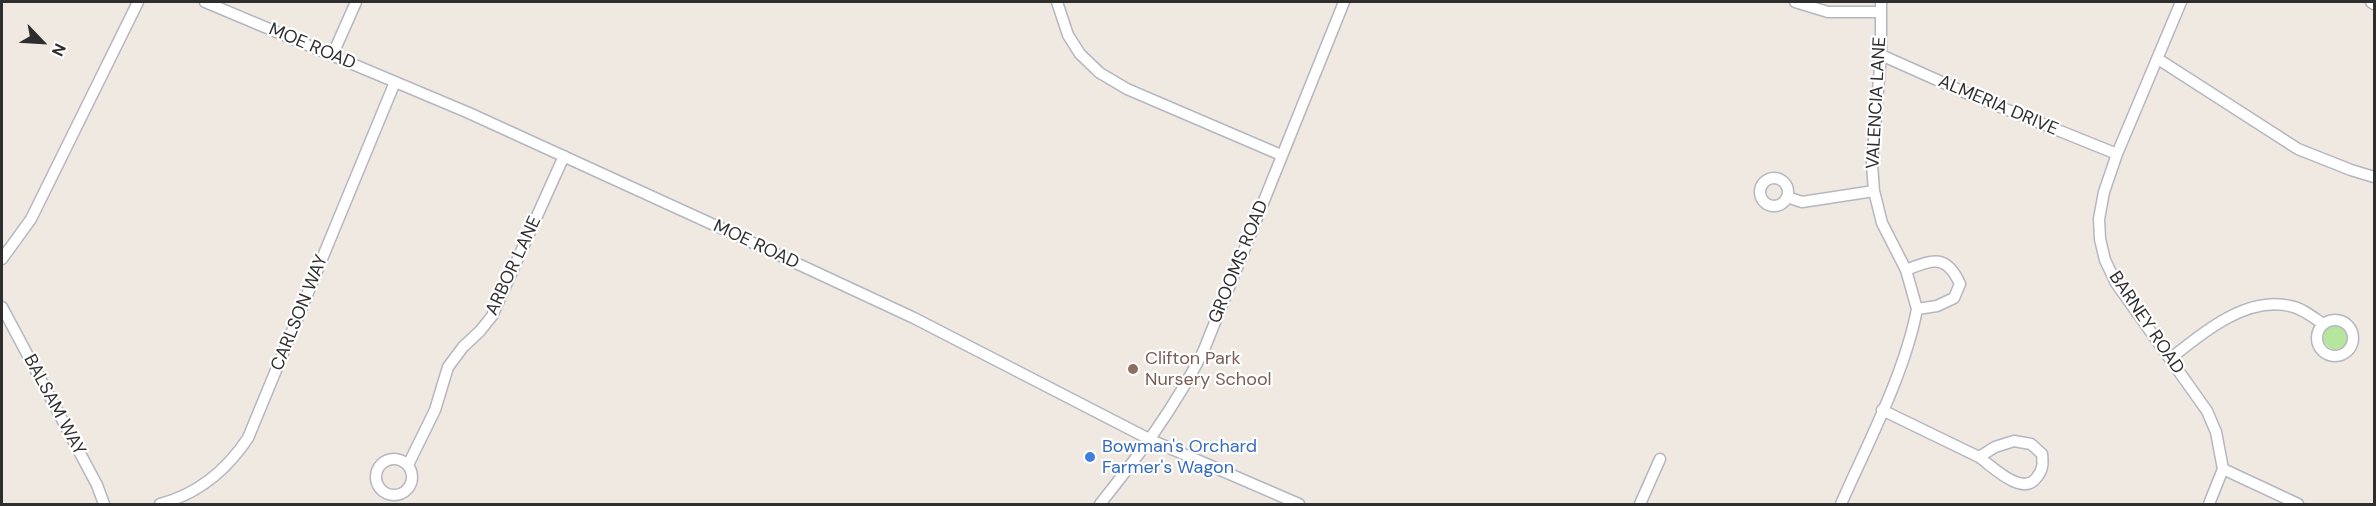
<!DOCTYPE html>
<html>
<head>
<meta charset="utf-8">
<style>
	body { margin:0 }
	#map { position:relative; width:2376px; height:506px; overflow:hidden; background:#efe9e1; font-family:"DM Sans",sans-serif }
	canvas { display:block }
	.frame { position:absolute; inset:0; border:3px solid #2e2e2e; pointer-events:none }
	.north { position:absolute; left:12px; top:12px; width:60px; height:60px; -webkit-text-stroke:4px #fff; paint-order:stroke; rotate:115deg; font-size:16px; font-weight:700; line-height:24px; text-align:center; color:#2e2e2e }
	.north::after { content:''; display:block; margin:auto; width:21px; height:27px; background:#2e2e2e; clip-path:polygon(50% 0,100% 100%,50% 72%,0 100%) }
</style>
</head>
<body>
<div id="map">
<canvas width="2376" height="506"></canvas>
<div class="frame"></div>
<div class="north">N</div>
</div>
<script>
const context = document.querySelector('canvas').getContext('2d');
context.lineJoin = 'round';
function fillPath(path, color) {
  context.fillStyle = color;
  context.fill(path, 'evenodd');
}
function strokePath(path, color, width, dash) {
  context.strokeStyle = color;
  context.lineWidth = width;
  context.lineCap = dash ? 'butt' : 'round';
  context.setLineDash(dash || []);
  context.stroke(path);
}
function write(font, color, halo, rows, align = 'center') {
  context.font = font + ' "DM Sans",sans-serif';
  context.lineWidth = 4.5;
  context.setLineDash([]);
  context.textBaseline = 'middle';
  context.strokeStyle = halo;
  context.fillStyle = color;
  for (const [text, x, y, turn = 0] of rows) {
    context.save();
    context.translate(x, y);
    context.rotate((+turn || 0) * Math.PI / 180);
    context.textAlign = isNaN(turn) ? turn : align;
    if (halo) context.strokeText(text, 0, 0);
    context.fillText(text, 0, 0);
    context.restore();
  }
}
fillPath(new Path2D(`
	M2333,324L2347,330L2349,341L2343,348L2336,351C2325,347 2323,341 2321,330L2325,325Z`), '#b6e59e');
const minor = new Path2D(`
	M205,2L469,113L725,230L914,318L1151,440L1299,504
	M1057,2L1068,35L1080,54L1100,73L1127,89L1281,155
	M1795,2L1828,12H1881
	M1881,2V55L1872,164L1874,191L1882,223L1906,270L1917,309
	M2181,2L2117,154L2104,192L2099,219L2100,239L2105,260L2116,283L2207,411L2216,432L2223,469L2209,504
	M2371,2L2374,4
	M1881,55L1973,96L2117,154
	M332,56L356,2
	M2158,59L2298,149L2351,170L2374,177
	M1760 192a14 14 0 1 1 28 0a14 14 0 1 1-28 0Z
	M1787,197L1802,202L1874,191
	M2,259L31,219L138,2
	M2,307L97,485L104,504
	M2317 338a18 18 0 1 1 36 0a18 18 0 1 1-36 0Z
	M2170,359C2202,333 2246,296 2290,306C2302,308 2313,317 2323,324
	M1882,410L1979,457
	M2014,441L2031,444L2042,454C2043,463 2043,470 2037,477C2023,498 1992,466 1979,457L1995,447Z
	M376 477a18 18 0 1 1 36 0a18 18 0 1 1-36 0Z
	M408,465L435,410L448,367L463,347L480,331L492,316L564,156
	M2223,469L2298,504
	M160,504C198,494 226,471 248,438L395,82
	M1100,504C1140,454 1173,410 1203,352L1344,2
	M1640,504L1660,459
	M1841,504C1867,445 1905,373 1917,309L1937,306L1954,298L1960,284C1946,253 1932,260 1906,270`);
strokePath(minor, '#b4b7c1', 13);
strokePath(minor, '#fff', 10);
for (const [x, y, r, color] of [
	[1133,369,6,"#8d6e63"],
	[1090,457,6,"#3f7fe0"]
]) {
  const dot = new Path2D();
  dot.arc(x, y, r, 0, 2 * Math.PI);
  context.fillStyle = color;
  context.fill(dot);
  strokePath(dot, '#fff', 2);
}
write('18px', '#2e2e2e', '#fff', [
	["MOE ROAD",312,47,23],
	["VALENCIA LANE",1877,103,-87],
	["ALMERIA DRIVE",1998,106,23],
	["MOE ROAD",756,245,25],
	["GROOMS ROAD",1239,262,-68],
	["ARBOR LANE",514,266,-65],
	["CARLSON WAY",300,313,-68],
	["BARNEY ROAD",2146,323,56],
	["BALSAM WAY",54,405,62]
]);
write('18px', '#785e54', '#fff', [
	["Clifton Park",1145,359],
	["Nursery School",1145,380]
], 'left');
write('18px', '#366cbe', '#fff', [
	["Bowman's Orchard",1102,447],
	["Farmer's Wagon",1102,468]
], 'left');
</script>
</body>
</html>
